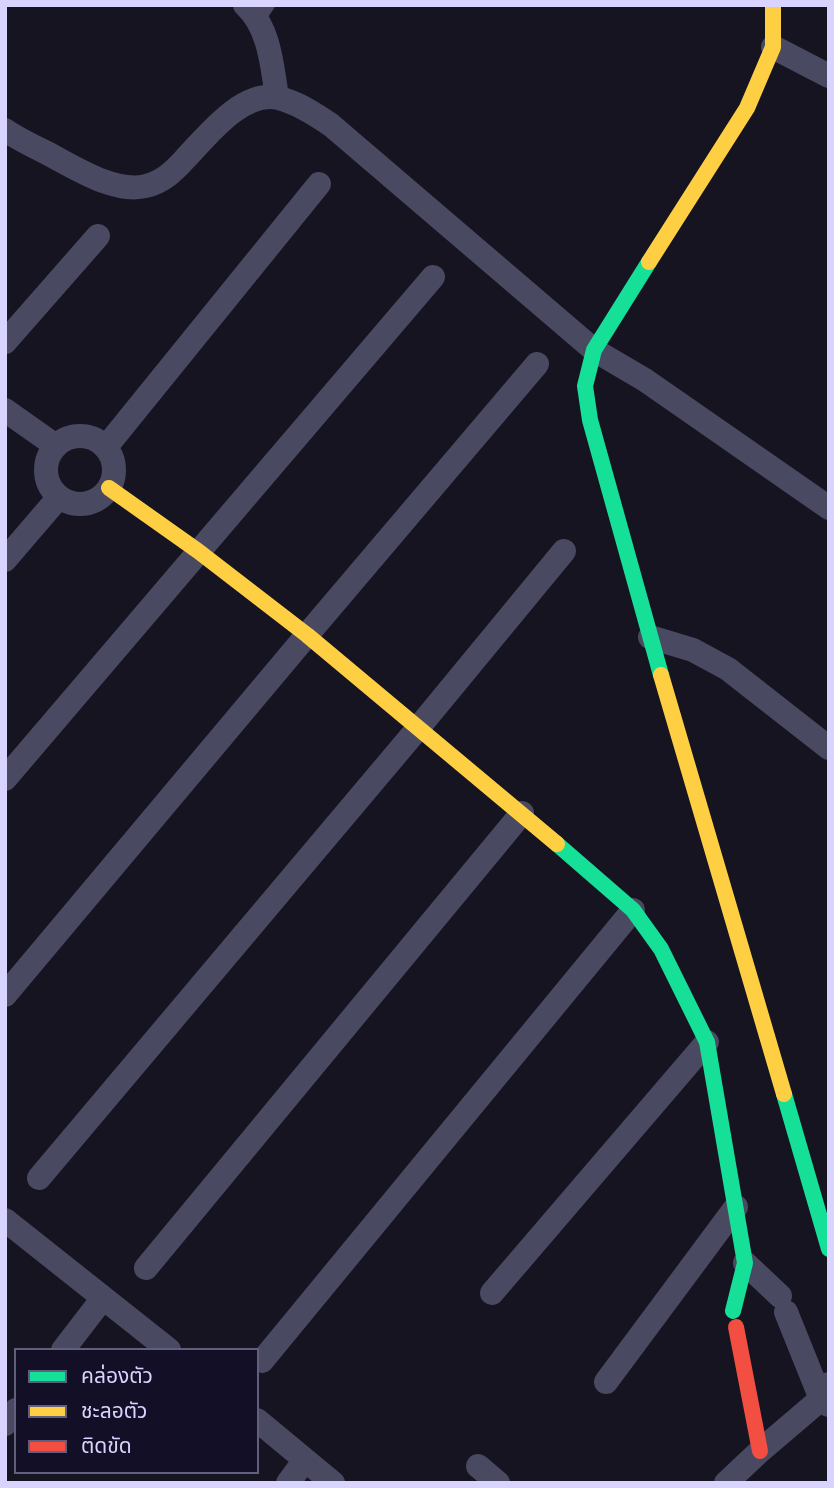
<!DOCTYPE html>
<html>
<head>
<meta charset="utf-8">
<style>
	body { margin:0 }
	#map { position:relative; width:834px; height:1488px; overflow:hidden; background:#161421; font-family:Figtree,"Noto Sans Thai",sans-serif }
	canvas { display:block }
	.frame { position:absolute; inset:0; border:7px solid #d9d4ff; pointer-events:none }
	.legend { position:absolute; left:14px; top:1348px; width:245px; height:126px; box-sizing:border-box; background:#130f26; border:2px solid #625e7d; margin:0; padding:9px 12px; list-style:none; font-size:21px; color:#d9d4ff }
	.legend li { display:flex; align-items:center; gap:14px; height:35px }
	.legend b { width:35px; border:2px solid #625e7d }
</style>
</head>
<body>
<div id="map">
<canvas width="834" height="1488"></canvas>
<div class="frame"></div>
<ul class="legend">
<li><b style="height:9px;background:#16e098"></b>คล่องตัว</li>
<li><b style="height:9px;background:#ffcf43"></b>ชะลอตัว</li>
<li><b style="height:9px;background:#f24e42"></b>ติดขัด</li>
</ul>
</div>
<script>
const context = document.querySelector('canvas').getContext('2d');
context.lineJoin = 'round';
function strokePath(path, color, width, dash) {
  context.strokeStyle = color;
  context.lineWidth = width;
  context.lineCap = dash ? 'butt' : 'round';
  context.setLineDash(dash || []);
  context.stroke(path);
}
strokePath(new Path2D(`
	M258,21L269,5`), '#4a4962', 12);
strokePath(new Path2D(`
	M245,5C270,28 272,66 277,97
	M773,47L829,76
	M5,130C18,139 33,146 47,153C74,167 115,194 146,186C163,182 174,171 185,159C207,136 243,89 279,98C298,103 315,114 331,125L594,350L645,380L829,508
	M5,342L98,236
	M5,410L56,446
	M46 470a34 34 0 1 1 68 0a34 34 0 1 1-68 0Z
	M106,447L319,184
	M5,560L59,497
	M650,637L693,650L728,669L829,748
	M5,779L433,277
	M5,995L307,635L537,364
	M39,1178L419,727L564,551
	M5,1220L169,1350
	M745,1263L780,1296
	M146,1268L522,813
	M492,1293L707,1042
	M786,1312L821,1399L828,1405
	M63,1350L103,1298
	M262,1361L633,910
	M606,1382L736,1207
	M257,1420L333,1483
	M5,1424L16,1410
	M478,1466L498,1483
	M288,1483L305,1460
	M726,1483L760,1451L821,1399L829,1384`), '#4a4962', 24);
strokePath(new Path2D(`
	M649,262L594,350L585,386L590,420L661,675
	M557,844L633,910L661,949L707,1042L745,1263L733,1311
	M784,1094L829,1249`), '#16e098', 16);
strokePath(new Path2D(`
	M649,262L747,108L773,47V5
	M109,488L198,551L307,635L557,844
	M661,675L784,1094`), '#ffcf43', 16);
strokePath(new Path2D(`
	M736,1327L760,1451`), '#f24e42', 16);
</script>
</body>
</html>
